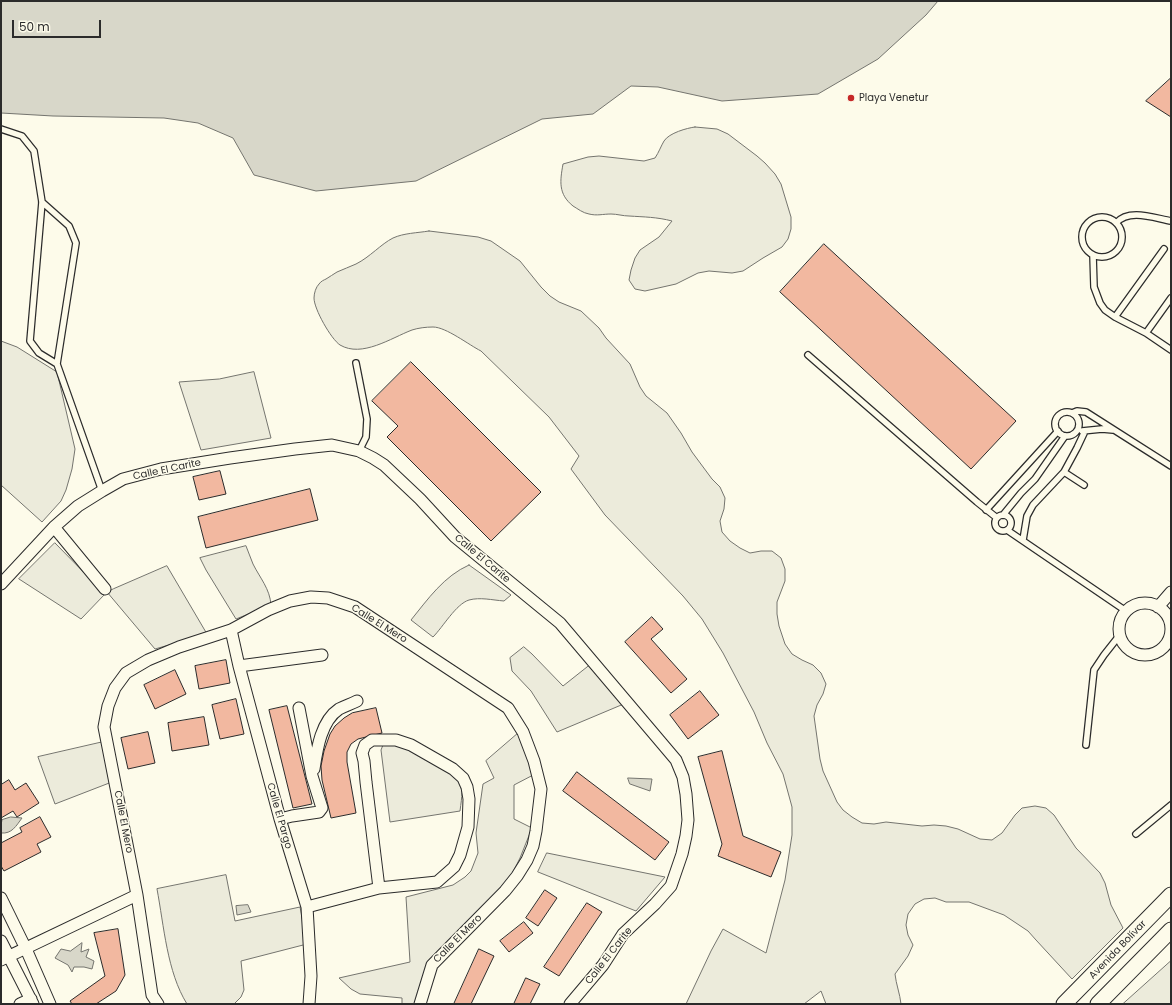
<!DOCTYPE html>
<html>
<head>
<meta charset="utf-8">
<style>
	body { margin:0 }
	#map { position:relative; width:1172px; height:1005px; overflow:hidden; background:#fdfbea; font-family:Poppins,sans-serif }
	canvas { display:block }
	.frame { position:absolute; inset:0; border:2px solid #2b2b2b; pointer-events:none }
	.scale { position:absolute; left:12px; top:20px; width:89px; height:18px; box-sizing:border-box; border:2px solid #2b2b2b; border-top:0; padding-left:5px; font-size:12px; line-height:14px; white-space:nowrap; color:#2b2b2b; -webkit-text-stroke:3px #fdfbea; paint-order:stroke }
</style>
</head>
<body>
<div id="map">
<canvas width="1172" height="1005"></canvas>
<div class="frame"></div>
<div class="scale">50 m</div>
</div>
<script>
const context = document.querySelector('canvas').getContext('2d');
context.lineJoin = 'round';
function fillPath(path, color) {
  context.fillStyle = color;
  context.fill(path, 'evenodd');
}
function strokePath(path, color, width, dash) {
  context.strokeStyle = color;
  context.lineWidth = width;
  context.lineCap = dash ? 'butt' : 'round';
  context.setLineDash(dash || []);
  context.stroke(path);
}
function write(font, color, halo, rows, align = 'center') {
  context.font = font + ' Poppins,sans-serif';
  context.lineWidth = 3;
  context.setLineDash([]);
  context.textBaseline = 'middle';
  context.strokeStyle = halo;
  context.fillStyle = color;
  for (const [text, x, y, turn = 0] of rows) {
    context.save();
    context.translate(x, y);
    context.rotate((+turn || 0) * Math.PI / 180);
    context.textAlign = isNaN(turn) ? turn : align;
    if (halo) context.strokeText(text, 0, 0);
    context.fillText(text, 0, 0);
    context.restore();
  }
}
const green = new Path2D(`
	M695,127L717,129L728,134L757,156L765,163L775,174L781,184L791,217V229L788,239L782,247L763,258L743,271L732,273L709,271L698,273L676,284L645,291L635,289L629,280L631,270L635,258L640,250L659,237L672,221C657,217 644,217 629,216C623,216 617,214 611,214C603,214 597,216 589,214C583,213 578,209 573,206C558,194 560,181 563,164L588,157L599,156L644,161L655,158C659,152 661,146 664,141C669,133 687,128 695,127Z
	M429,231L478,237L491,241L520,261L541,287L550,296L559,302L581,311L599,328L606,338L630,364L640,387L646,396L667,413L681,433L692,452L712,479L720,487L725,498L724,509L720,521L722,532L730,541L740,548L750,553L761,551H772L781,558L785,569V581L777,602V614L779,626L785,644L792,654L802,660L813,665L821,673L826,684L823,694L817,705L814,716L820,759L823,771L837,802L843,810L852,817L862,823L874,824L886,822L922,826L934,825L946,826L958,829L980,839L992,840L1002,833L1015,815L1022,808L1035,806L1046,808L1054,815L1076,848L1100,873L1105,883L1111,905L1123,928L1072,979L1036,940L1028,931L1004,915L969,902H946L935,898L924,899L915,904L908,914L906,925L908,935L913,945L908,956L895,974C896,984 900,994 901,1004H826L821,991L804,1004H686L711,951L723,929L766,953L785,880L792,835V807L783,774L767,743L754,712L723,653L702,619L683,596L605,515L571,469L579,456L549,417L481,351C469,345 446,327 433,327C426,327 418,328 412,330C391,338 362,358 340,345C331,339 314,309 314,298C314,293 316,287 319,284C321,281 324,280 326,279C330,277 333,274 337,272C343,269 350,267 356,264C370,257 381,244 393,238C404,233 417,233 429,231Z
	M1,341L17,347L57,372L75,449L72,469L66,490L61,501L42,522L1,485Z
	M254,372L271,438L201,450L179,382L219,379Z
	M55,543L105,594L81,619L19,579Z
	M246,546C248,552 251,558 253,564C260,578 270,589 271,605L236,619L206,570L200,558Z
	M469,565L511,595L504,601C492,600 480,597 469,600C456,604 443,627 433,637L411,620C428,599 444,576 469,565Z
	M167,566L207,634L155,649L107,592L113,589Z
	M524,647L532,654L563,686L592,663L626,703L557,732L531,691L512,671L510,658Z
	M522,730L537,773L514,785V819L532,828L520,858L512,874L501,890L438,953L420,1004H402V998L360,994L351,989L339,978L410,962L406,897L453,885L465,877L471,871L478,853L476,833L483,784L494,778L486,761Z
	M112,740L117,780L55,804L38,757Z
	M393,741L456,774C464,790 462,795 460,811L390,822L381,750L383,745Z
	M547,853L665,877L636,911L538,872Z
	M226,875L235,921L300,907L307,944L241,961L244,990L241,997L234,1004H187C167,972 164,926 157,889Z
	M1171,961V1004H1123Z`);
fillPath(green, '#ecebdb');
strokePath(green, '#74746e', 1);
const water = new Path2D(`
	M1,1H938L926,15L878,59L818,94L722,101L658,87L631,86L593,114L542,119L416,181L316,191L254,175L233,138L198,123L164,118L53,116L1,113Z
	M628,778L652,779L650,791L630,784Z
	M11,817L22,818C16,826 12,834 1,833V825L2,820Z
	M248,905L251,912L237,915L236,906Z
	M82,943L81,952L89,949L86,957L94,961L92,969L84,967H74L72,972L68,965L55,958L61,949L70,951Z`);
fillPath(water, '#d8d7c9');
strokePath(water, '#74746e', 1);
const building = new Path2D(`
	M1171,78V117L1146,101Z
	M824,244L1016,421L971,469L780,292Z
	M411,362L541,492L491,541L387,437L398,426L372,401Z
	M220,471L226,494L199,500L193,477Z
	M310,489L318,520L206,548L198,517Z
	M652,617L663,629L651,639L687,679L671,693L625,642Z
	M226,660L230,683L199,689L195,666Z
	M175,670L186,694L155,709L144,685Z
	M700,691L719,715L688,739L670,715Z
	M236,699L244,734L220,739L212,705Z
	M287,706L312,804L293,808L269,710Z
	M376,708L382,733L358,739L351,744L347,752V762L356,813L331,818L322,780L321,766L324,751L330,734L335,726L344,718L352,713Z
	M204,717L209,745L172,751L168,723Z
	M148,732L155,763L128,769L121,738Z
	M722,751L743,836L781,852L771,877L718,856L722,844L698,757Z
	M577,772L669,842L655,860L563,791Z
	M9,780L15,790L26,783L39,803L17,817L13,811L1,818V785Z
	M40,817L51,837L37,844L41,852L4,871L1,866V843L22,832L20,828Z
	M545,890L557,898L538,926L526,918Z
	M587,903L602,912L559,976L544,967Z
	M524,922L533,933L509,952L500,941Z
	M118,929L125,975L116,991L96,1004H72L70,1001L105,976L94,933Z
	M479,949L494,956L471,1004H454Z
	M526,978L540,984L530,1004H514Z`);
fillPath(building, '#f2b8a0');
strokePath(building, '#2b2b2b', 1);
const lane = new Path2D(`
	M1,129L22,136L34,151L42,202L30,341L39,353L57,364
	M42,202L69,226L76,243L57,364L102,491
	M1082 237a20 20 0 1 1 40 0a20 20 0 1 1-40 0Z
	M1116,223C1129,208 1154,218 1171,221
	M1093,255L1094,287L1100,303L1105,310L1115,317L1146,333L1171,350
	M1115,317L1164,249
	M1146,333L1171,298
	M808,355L977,502L997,518
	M356,363L367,419L366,437L359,451
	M1055 424a12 12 0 1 1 24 0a12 12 0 1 1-24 0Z
	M1072,413L1077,411L1086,412L1171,466
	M1082,431L1102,429L1113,430
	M1064,472L1084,485
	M986,510L1058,431
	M1003,515L1021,493L1035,479L1065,436
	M995 523a8 8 0 1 1 16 0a8 8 0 1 1-16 0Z
	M1007,530L1126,611
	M1023,540L1027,516L1033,505L1064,472L1077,448L1085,431
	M1086,745L1094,670L1104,655L1119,636
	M1136,834L1171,805`);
const street = new Path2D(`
	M54,527L105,589
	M1,584L54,527L78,506L102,491L123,479L161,469L230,458L295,449L332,445L359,451L373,458L384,465L420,499L455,537L560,623L676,760L683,777L686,794L688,820L686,836L682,854L671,886L655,904L623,934L603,965L570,1004
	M1119 629a26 26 0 1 1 52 0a26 26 0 1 1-52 0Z
	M1158,607L1171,592
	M231,630L239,666L280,819L307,907L311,976L309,1004
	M239,666L322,655
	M314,769C317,749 321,721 339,709C345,706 351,704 357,701
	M280,819L292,816L319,812L322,808L312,776L299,708
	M1,898L26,949L50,1004
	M307,907L379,888L437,882L454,867L460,855L468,827L469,799L467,787L463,778L453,769L411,745L396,740H372L365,745L362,753L364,761L366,782L379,888
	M1,941L33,1004
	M1,960L137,895
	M20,1004L31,999
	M158,1004L152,995L137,895L104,727L108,706L115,688L126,673L148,660L179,647L231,630L268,610L290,601L311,597L328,598L355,607L508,708L523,732L534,761L541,789L536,831L533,846L527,860L517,876L505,891L432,965L420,1004`);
const secondary = new Path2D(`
	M1064,1004L1171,895
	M1098,1004L1171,930`);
strokePath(lane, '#2b2b2b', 8);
strokePath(street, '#2b2b2b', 13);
strokePath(secondary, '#2b2b2b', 17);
strokePath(lane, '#fdfbea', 5.5);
strokePath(street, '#fdfbea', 11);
strokePath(secondary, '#fdfbea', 15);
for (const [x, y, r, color] of [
	[851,98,4,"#c62828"]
]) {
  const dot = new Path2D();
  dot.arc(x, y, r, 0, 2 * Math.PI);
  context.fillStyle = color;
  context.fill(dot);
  strokePath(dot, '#fdfbea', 1.5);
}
write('10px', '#2b2b2b', '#fdfbea', [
	["Playa Venetur",859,98]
], 'left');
write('10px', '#2b2b2b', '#fdfbea', [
	["Calle El Carite",167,470,-12],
	["Calle El Carite",482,559,40],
	["Calle El Mero",379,624,32],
	["Calle El Pargo",279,816,74],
	["Calle El Mero",123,822,79],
	["Calle El Mero",458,939,-45],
	["Avenida Bolívar",1118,950,-46],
	["Calle El Carite",609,956,-52]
]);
</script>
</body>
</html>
